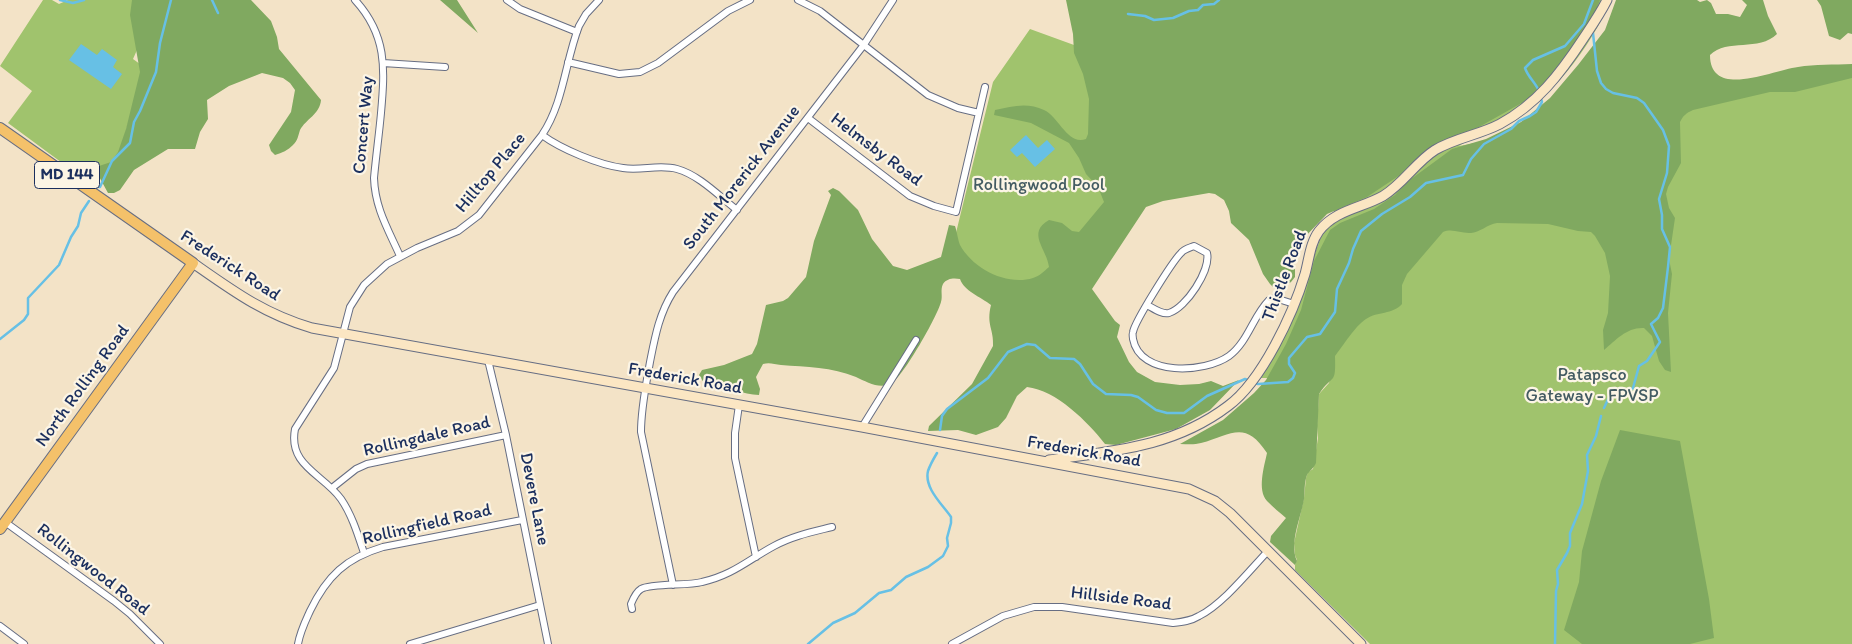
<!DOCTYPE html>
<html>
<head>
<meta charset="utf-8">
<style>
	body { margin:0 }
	canvas { display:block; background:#f3e3c7 }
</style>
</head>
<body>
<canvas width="1852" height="644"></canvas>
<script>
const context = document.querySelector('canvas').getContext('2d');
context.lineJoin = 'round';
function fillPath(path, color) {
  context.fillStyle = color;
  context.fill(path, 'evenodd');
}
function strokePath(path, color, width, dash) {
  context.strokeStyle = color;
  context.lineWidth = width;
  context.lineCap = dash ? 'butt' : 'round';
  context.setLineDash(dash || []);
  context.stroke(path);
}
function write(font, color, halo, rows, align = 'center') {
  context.font = font + ' Itim,sans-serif';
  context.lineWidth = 4.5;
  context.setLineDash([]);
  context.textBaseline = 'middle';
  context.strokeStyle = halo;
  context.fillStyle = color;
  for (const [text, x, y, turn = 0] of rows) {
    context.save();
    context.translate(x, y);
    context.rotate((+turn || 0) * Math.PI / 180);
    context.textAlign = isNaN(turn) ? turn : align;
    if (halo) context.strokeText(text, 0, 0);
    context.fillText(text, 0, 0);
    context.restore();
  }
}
fillPath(new Path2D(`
	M43,0H52L59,4L68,0H159L133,59L144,67L116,166L88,182L8,123L32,91L0,66Z
	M1077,0H1611C1589,50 1551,99 1504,127C1490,136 1471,137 1459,146L1852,74V644H1370L1295,570V565L1297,560L1295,555L1294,543L1304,498L1306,478L1308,472L1313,469L1318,438L1317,426L1319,394L1329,383L1330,378H1259L1308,273L1322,234L1329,225L1340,218L1297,173L1113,204L1022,320L953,245L993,82L1030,29L1085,49Z`), '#a0c36d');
fillPath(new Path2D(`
	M132,0H251L271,21L277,37L279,49L321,100C320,114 306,119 300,130C298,136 298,140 293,145C288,150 282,153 275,155L271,151L269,145L291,112L295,90L290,83L283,78L262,73L229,86L207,100L208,119L200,132L195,149H168L134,170L120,190L114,193H108L96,171L99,166L111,162L118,152L126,129L140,72L130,15Z
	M440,0H457L478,33Z
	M1066,0H1600L1596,10L1559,68L1527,100L1479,127L1432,147L1417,158L1400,175L1367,197L1327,214L1301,241L1295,258V277L1291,282L1281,289H1275L1270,284L1263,274L1249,240L1231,223L1229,211L1224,200L1215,194L1209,193L1163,201L1146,207L1092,289L1115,321L1120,325L1117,337L1129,362L1137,372L1155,382L1180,385L1199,384L1211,381L1223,386L1239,380L1210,410L1176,429L1116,445L1105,444C1088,422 1056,390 1027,387L1017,396L1006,418L998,427L976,435L958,430L928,431L929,426L972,384L993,346C994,329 986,325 991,305C981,297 964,291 960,279C954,278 947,278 943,284C940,290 943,296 941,302C937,317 904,375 892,383C880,390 867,382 856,377C832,367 806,367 781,365C774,364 769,362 763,364L756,377L760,389L759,395C751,395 743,392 735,391C719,388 708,392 699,375L702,370L724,365L752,354L757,344L766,305L783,301L788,298L806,277L814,241L831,195L828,191L833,188L839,191L858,210L872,239L893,266L907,270L941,257L949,225L955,226C957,232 958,240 960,245C973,269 1007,286 1033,278C1040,276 1044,271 1049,267C1047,249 1026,233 1049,220L1062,223L1072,231L1079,232L1104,202L1098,187L1086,174L1079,158L1069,143L1031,123L994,115L995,110C1012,106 1028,102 1044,110C1059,117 1068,146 1086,139L1088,134L1089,99L1083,74L1074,53L1073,34Z
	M1616,0H1697L1700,2L1707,0L1711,3L1716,14H1728L1740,17L1747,5L1742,0H1763L1768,16L1777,34C1759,52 1727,38 1710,55C1710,100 1773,70 1798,67C1815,64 1834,65 1852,64V78L1795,92H1770L1693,110C1686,113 1683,116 1680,122L1681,163L1668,187L1666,194L1669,208L1675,218L1669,259L1672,274L1668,313L1671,372L1665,370L1659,361L1652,336L1644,328C1627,327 1616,340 1604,350L1603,330L1608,313L1610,276L1605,253L1595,236L1591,232L1578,231L1548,224L1497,223C1488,224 1479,233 1471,233C1461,234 1453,228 1443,232L1407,274L1402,285V304C1392,315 1378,311 1366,319C1355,326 1343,346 1335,356C1336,386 1333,373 1319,394L1316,463C1314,468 1309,471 1307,475C1304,483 1305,491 1304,499C1301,518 1289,542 1297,561L1295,565L1270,542L1271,536L1286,518C1280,513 1273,507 1267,501C1257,490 1264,467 1267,453C1245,419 1231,435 1201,443C1194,445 1187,444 1180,444L1223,420L1254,393L1266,380L1286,344L1301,310L1314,261L1330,230L1340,223L1374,209L1395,195L1407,182L1452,149L1486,139L1521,122L1550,98L1578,65L1605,30Z
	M1817,0H1852V34L1848,33L1840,40L1829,36L1821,6Z
	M1620,430L1680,441L1709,599L1714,638L1690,644H1582L1564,630L1579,582L1582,551L1601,481Z`), '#80a960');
fillPath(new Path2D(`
	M81,44L97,55L102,49L117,60L113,67L122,74L111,89L69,60Z
	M1026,135L1038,148L1047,140L1055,149L1035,167L1022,153L1017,157L1010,150Z`), '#67c0e5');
strokePath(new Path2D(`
	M60,0L73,3L84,0
	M212,0L218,13
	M1128,14L1145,16L1154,20L1173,18L1189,11L1198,10L1203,5L1214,4L1219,0
	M1593,33L1597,71L1601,83L1606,89L1613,93L1637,98L1644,103L1663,130L1669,146L1667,173L1659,199L1662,215V229L1670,247L1668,267L1663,308L1658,318L1651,324L1660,342L1647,361L1639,366L1633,388L1628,393L1620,389L1610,395L1604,408
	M1539,91C1535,82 1528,77 1525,68L1533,60L1565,46L1584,24L1593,0
	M100,187L112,161L130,143L134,122L140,111L156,72L160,43L171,0
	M0,339L24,320L28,314V298L59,265L71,237L78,226L81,213L89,201
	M940,430L942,416L947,409L988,378L1008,352L1027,344L1035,345L1050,358L1074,359L1080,364L1093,384L1106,394L1131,395L1138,397L1156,410L1167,413H1184L1207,396L1245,379L1258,384L1288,382L1293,378L1295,373L1289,364V358L1307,337L1320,334L1335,312L1337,289L1349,263L1353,249L1361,231L1382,214L1410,197L1426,183L1463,175L1471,159L1484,144L1511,129L1519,121L1530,116L1536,112L1542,102L1540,96
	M808,644L833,623L855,613L879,593L891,590L906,577L928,567L943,556L948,546L947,538L951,523V517C942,504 924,488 928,471C930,465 934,458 937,453
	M1555,644L1556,591L1558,584L1557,570L1567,553L1570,546V533L1582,504L1588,471L1587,455L1596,436L1601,416`), '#67c0e5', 2.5);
const street = new Path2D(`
	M355,0C387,35 385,68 381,113C379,135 376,156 374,178C375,208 388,229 400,256
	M507,0L520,9L577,32
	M798,0L820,11L928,95L958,108L979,113
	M568,62L619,74L640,72L658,63L728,11L750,0
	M383,63L445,67
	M808,118L910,196L934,206L956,212L985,87
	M542,135C561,149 599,165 623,168C641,171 659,164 677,169C699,175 719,196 737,210
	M1147,305C1153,308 1162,315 1169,313C1186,308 1211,270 1207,253L1194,246C1189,248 1184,249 1181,253C1172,262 1135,321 1133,332C1132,333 1133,338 1133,339C1140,377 1205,373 1229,356C1248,342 1253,316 1269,300L1275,298L1294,304
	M488,360L506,435L548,644
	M739,405L735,433V458L756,557
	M862,427L916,340
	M332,488L356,469L367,464L506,435
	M5,522L114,601L130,614L160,644
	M364,553C358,535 352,515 341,499C323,474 288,466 295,429L334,368L350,307L364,285L387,264L417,248L458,231L479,215L542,135C564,102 565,62 579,26L586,14L599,0
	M673,585L641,432C641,408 646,385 650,362C655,337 659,314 673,292L863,46L893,0
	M632,609L631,604C633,599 636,592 641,589C652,583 688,586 702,582C733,575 748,560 774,546C792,536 812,532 832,527
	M0,626L24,644
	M298,644C300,632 305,622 310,611C327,576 346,558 383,547L522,520
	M410,644L540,605
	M952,644L1003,616L1034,607H1062L1173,623C1182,622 1191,621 1199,616C1223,604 1249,571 1268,551`);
const secondary = new Path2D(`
	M193,263C233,291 264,314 312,328L862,427L1189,489L1215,501L1230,513L1361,644
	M1049,460C1114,451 1174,447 1228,406C1262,381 1293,314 1305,274C1309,260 1310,243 1319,231C1335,210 1362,208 1383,196C1403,184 1416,162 1435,150C1455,138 1479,135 1500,124C1537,104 1560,74 1583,39C1591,27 1600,14 1607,0`);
const primary = new Path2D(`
	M0,128L193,263L0,529`);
strokePath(street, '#676e83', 8);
strokePath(secondary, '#676e83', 11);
strokePath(primary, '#676e83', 12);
strokePath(street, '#fff', 6);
strokePath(secondary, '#fbe6c3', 9);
strokePath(primary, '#f4c16a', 10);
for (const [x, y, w] of [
	[67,175,65]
]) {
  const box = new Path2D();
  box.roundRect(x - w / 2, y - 13.5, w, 27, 4);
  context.fillStyle = '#fcf5e5';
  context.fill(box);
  strokePath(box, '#1b2f5e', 1);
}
write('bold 16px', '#1b2f5e', null, [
	["MD 144",67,175]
]);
write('18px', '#1b2f5e', '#fcf5e5', [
	["Concert Way",364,125,-85],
	["Helmsby Road",876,150,37],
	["Hilltop Place",491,173,-50],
	["South Morerick Avenue",742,178,-52],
	["Frederick Road",230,266,33],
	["Thistle Road",1285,276,-69],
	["Frederick Road",685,379,10],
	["North Rolling Road",83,386,-54],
	["Rollingdale Road",427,437,-13],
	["Frederick Road",1084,452,10],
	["Devere Lane",534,499,79],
	["Rollingfield Road",427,525,-13],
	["Rollingwood Road",93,570,38],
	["Hillside Road",1121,599,7]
]);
write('18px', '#435b62', '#fcf5e5', [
	["Rollingwood Pool",1039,185],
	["Patapsco",1592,375],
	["Gateway - FPVSP",1592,396]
]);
</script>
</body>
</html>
